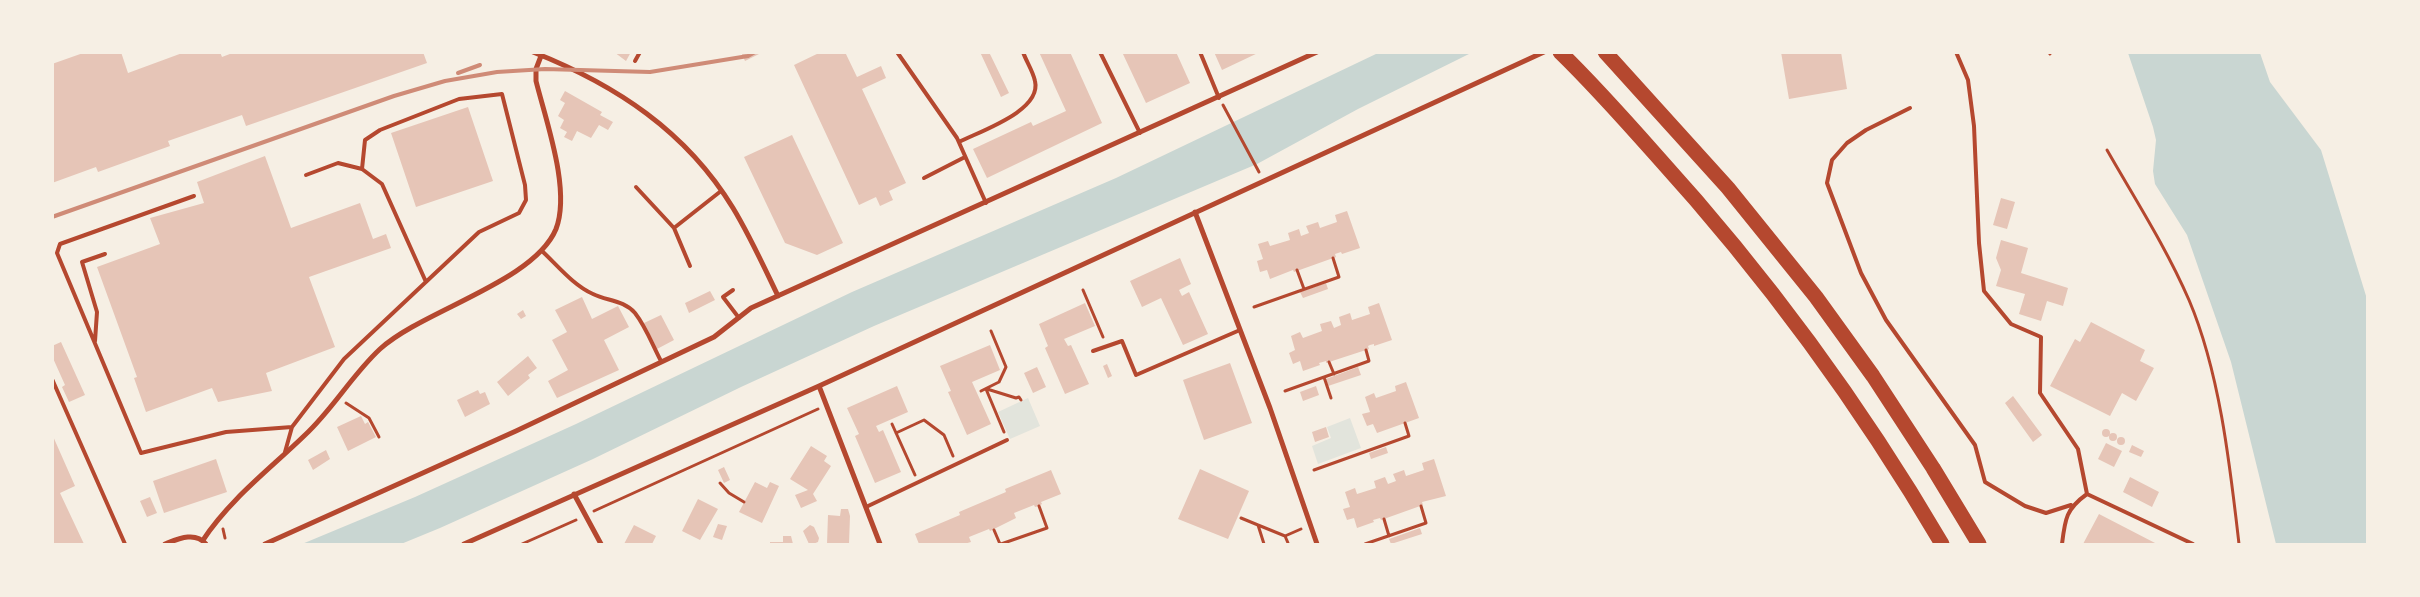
<!DOCTYPE html>
<html>
<head>
<meta charset="utf-8">
<style>
	body { margin:0 }
	#map { position:relative; width:2420px; height:597px; overflow:hidden; background:#f6efe4; font-family:"Fira Sans Condensed",sans-serif }
	canvas { display:block }
	.frame { position:absolute; inset:0; border:54px solid #f6efe4; pointer-events:none }
</style>
</head>
<body>
<div id="map">
<canvas width="2420" height="597"></canvas>
<div class="frame"></div>
</div>
<script>
const context = document.querySelector('canvas').getContext('2d');
context.lineJoin = 'round';
function fillPath(path, color) {
  context.fillStyle = color;
  context.fill(path, 'evenodd');
}
function strokePath(path, color, width, dash) {
  context.strokeStyle = color;
  context.lineWidth = width;
  context.lineCap = dash ? 'butt' : 'round';
  context.setLineDash(dash || []);
  context.stroke(path);
}
fillPath(new Path2D(`
	M1028,398L1040,426L1010,439L998,412Z
	M1350,418L1361,448L1318,464L1312,446L1331,438L1327,427Z`), '#e2e4dc');
fillPath(new Path2D(`
	M1378,53H1471L1358,109L1257,164L874,326L741,387L593,459L440,528L401,544H302L415,497L576,424L852,292L1116,178Z
	M2128,53H2260L2270,82L2321,150L2367,299V544H2276L2231,362L2187,235L2155,184L2153,171L2156,140L2153,127Z`), '#c9d6d2');
fillPath(new Path2D(`
	M86,52H121L128,73L185,52H220L222,57L235,52H423L427,63L246,126L242,115L168,141L170,146L98,172L96,167L52,183V64Z
	M614,52H631L626,61Z
	M741,52H763L745,61Z
	M821,52H845L857,77L881,66L886,78L862,89L906,183L889,191L893,200L880,206L876,197L859,205L794,65Z
	M980,52H989L1009,93L1001,97Z
	M1039,52H1070L1102,123L987,178L973,149L1031,122L1033,126L1066,111Z
	M1122,52H1176L1190,83L1146,103Z
	M1214,52H1260L1222,70Z
	M1781,52H1841L1847,89L1789,99Z
	M565,91L602,112L600,115L613,122L608,130L599,125L591,138L577,131L572,141L564,137L567,132L560,128L564,120L558,116L565,103L560,100Z
	M468,107L493,181L416,207L391,133Z
	M792,135L843,243L817,255L785,243L744,157Z
	M265,156L291,228L360,203L373,239L386,234L391,248L309,277L335,347L266,373L272,391L218,402L212,388L146,412L134,378L137,377L97,267L160,244L150,218L204,203L197,182Z
	M2001,198L2015,202L2007,229L1993,225Z
	M1347,211L1360,248L1342,254L1341,252L1335,254L1336,257L1294,272L1293,270L1270,279L1267,270L1260,272L1257,261L1263,259L1258,244L1268,241L1270,246L1290,240L1288,233L1299,229L1301,236L1309,233L1306,226L1318,222L1320,228L1337,222L1335,215Z
	M2001,240L2028,248L2021,273L2068,288L2063,306L2047,301L2041,321L2019,314L2025,294L1996,286L2001,270L1996,258Z
	M1180,258L1191,284L1179,290L1182,296L1189,292L1208,334L1183,345L1161,298L1142,307L1130,281Z
	M1326,283L1328,289L1303,298L1300,292Z
	M710,291L715,300L689,313L685,303Z
	M582,297L592,319L618,306L629,327L604,340L619,370L557,398L548,381L568,370L552,340L567,332L555,310Z
	M1085,303L1095,326L1064,339L1068,346L1071,345L1089,384L1065,394L1045,348L1048,346L1039,324Z
	M1379,303L1392,340L1374,346V344L1370,345L1368,346L1369,349L1326,363V361L1319,363L1320,365L1303,371L1300,361L1293,364L1289,353L1295,350L1291,336L1300,332L1303,338L1322,331L1320,324L1331,321L1334,328L1341,325L1339,317L1350,313L1352,320L1370,314L1368,307Z
	M523,310L526,316L521,319L517,314Z
	M661,315L674,340L657,349L644,323Z
	M2091,322L2145,350L2140,361L2154,368L2136,401L2122,393L2110,416L2050,386L2075,339L2080,342Z
	M61,342L85,395L69,402L62,387L65,385L52,356V346Z
	M990,345L1000,370L972,382L991,424L967,435L948,392L951,391L940,366Z
	M528,356L537,368L528,375L530,378L508,396L497,382Z
	M1230,363L1252,423L1204,440L1183,380Z
	M1107,364L1112,376L1108,378L1103,366Z
	M1037,367L1046,387L1033,393L1024,373Z
	M1358,367L1361,375L1328,386L1326,379Z
	M1406,382L1419,418L1377,433L1373,424L1367,426L1362,414L1370,412L1365,397L1374,393L1376,398L1396,391L1395,386Z
	M897,386L908,412L876,426L879,432L883,430L901,472L875,483L855,436L859,434L847,408Z
	M1316,386L1319,395L1303,401L1300,392Z
	M478,390L480,394L485,392L490,404L465,417L457,400Z
	M2013,396L2042,435L2033,442L2005,403Z
	M361,416L365,424L368,422L376,437L348,451L337,427Z
	M1326,427L1329,437L1315,442L1312,432Z
	M2102 433a4 4 0 1 1 8 0a4 4 0 1 1-8 0Z
	M2109 437a4 4 0 1 1 8 0a4 4 0 1 1-8 0Z
	M52,434L75,486L60,493L84,544H52Z
	M2117 441a4 4 0 1 1 8 0a4 4 0 1 1-8 0Z
	M2106,443L2122,451L2114,467L2098,459Z
	M2132,445L2144,451L2141,457L2129,452Z
	M811,446L827,456L824,461L831,466L813,494L817,501L801,508L795,495L808,490L790,479Z
	M1386,447L1388,453L1371,459L1369,453Z
	M326,450L330,459L313,470L308,460Z
	M216,459L227,492L164,513L153,481Z
	M1434,459L1446,496L1422,502L1423,505L1381,520L1380,518L1373,520L1374,522L1357,528L1354,518L1347,520L1343,509L1350,507L1345,492L1355,488L1357,494L1376,488L1374,481L1385,477L1388,484L1396,481L1393,474L1404,470L1406,476L1424,470L1422,463Z
	M724,467L730,480L724,483L718,470Z
	M1200,469L1249,491L1228,539L1178,519Z
	M1051,470L1061,494L1041,502L1042,504L1039,506L1035,507L1034,505L1014,513L1016,518L990,531L989,529L969,537L971,542L964,544H919L915,534L960,515L959,512L1006,492L1005,489Z
	M2130,477L2159,492L2152,507L2123,492Z
	M755,482L767,488L770,482L779,486L762,523L739,512Z
	M150,497L157,513L147,517L140,501Z
	M698,499L718,509L700,540L682,531Z
	M841,509H848L850,516L849,544H827L828,515L840,516Z
	M2099,514L2157,544H2083Z
	M718,524L727,526L722,540L713,537Z
	M634,525L656,536L652,544H624Z
	M810,525L814,527L819,538L818,542L813,544H809L803,531Z
	M1420,528L1422,534L1391,544L1389,539Z
	M783,536H791L793,544H770V542H783Z`), '#e6c5b7');
strokePath(new Path2D(`
	M2049,52L2050,54
	M1223,105L1259,172
	M2107,150C2135,199 2166,247 2189,300C2220,373 2230,466 2239,544
	M1297,270L1304,289
	M1083,290L1103,337
	M1254,307L1339,277L1333,258
	M1329,362L1334,374
	M1324,377L1331,398
	M986,389L1004,432
	M987,389L1016,398L1019,397L1021,400
	M981,391L999,382L1006,367L991,331
	M1285,391L1369,361L1366,350
	M346,403L369,418L379,437
	M892,424L915,475
	M896,433L924,420L944,435L953,456
	M1314,470L1409,436L1405,423
	M720,483L729,493L744,502
	M594,511L818,409
	M1241,518L1258,525
	M1384,519L1389,536
	M223,529L225,538
	M994,530L1000,544
	M1285,536L1288,543
	M522,544L576,520
	M1001,544L1047,528L1039,506
	M1264,544L1258,525L1285,536L1301,529
	M1365,544L1426,523L1421,506`), '#b5482f', 3);
strokePath(new Path2D(`
	M897,52L957,138L986,203
	M1100,52L1140,133
	M1200,52L1219,98
	M1956,52L1968,80L1974,126L1979,243L1984,291L2011,324L2041,337L2040,393L2078,449L2087,494L2193,544
	M635,61L640,52
	M1910,108L1866,130L1847,143L1832,160L1827,183L1861,273L1886,320L1975,445L1985,482L2025,506L2046,513L2071,505
	M959,142C980,131 1042,111 1035,81C1033,71 1026,61 1023,52
	M306,175L338,163L362,169L382,184L426,282
	M924,178L965,157
	M636,187L674,228
	M194,196L60,244L57,253L141,453L226,432L292,427
	M542,251C557,265 574,286 593,294C607,301 624,300 635,313C646,327 653,346 661,361
	M690,266L674,228L721,191
	M733,290L723,297L739,318
	M95,341L97,312L82,262L105,254
	M1093,351L1122,341L1136,375L1240,330
	M52,379L125,544
	M285,452L292,427L344,359L479,232L519,213L526,200L525,185L502,94L459,99L380,130L365,140L362,169
	M866,507L1007,440
	M2062,544C2065,519 2066,509 2087,494`), '#b5482f', 4);
strokePath(new Path2D(`
	M533,52C616,85 686,131 733,208C750,236 764,267 778,296
	M1195,212L1270,408L1317,544
	M819,386L880,544
	M574,494L601,544
	M203,540C230,499 270,469 305,435C333,409 352,375 380,349C423,310 534,282 556,229C571,190 546,121 536,81V69L541,56
	M165,544C178,539 195,531 206,544
	M265,544L516,431L714,337L751,308L1317,52
	M464,544L819,386L1544,52`), '#b5482f', 5);
strokePath(new Path2D(`
	M1560,52C1594,85 1625,120 1656,155C1766,276 1860,404 1942,544
	M1605,52L1728,188L1816,297L1873,376L1933,468L1979,544`), '#b5482f', 15);
strokePath(new Path2D(`
	M458,73L480,65
	M52,217L394,96L445,81L497,72L545,69L650,72L748,56L755,52`), '#cf8b77', 4);
</script>
</body>
</html>
